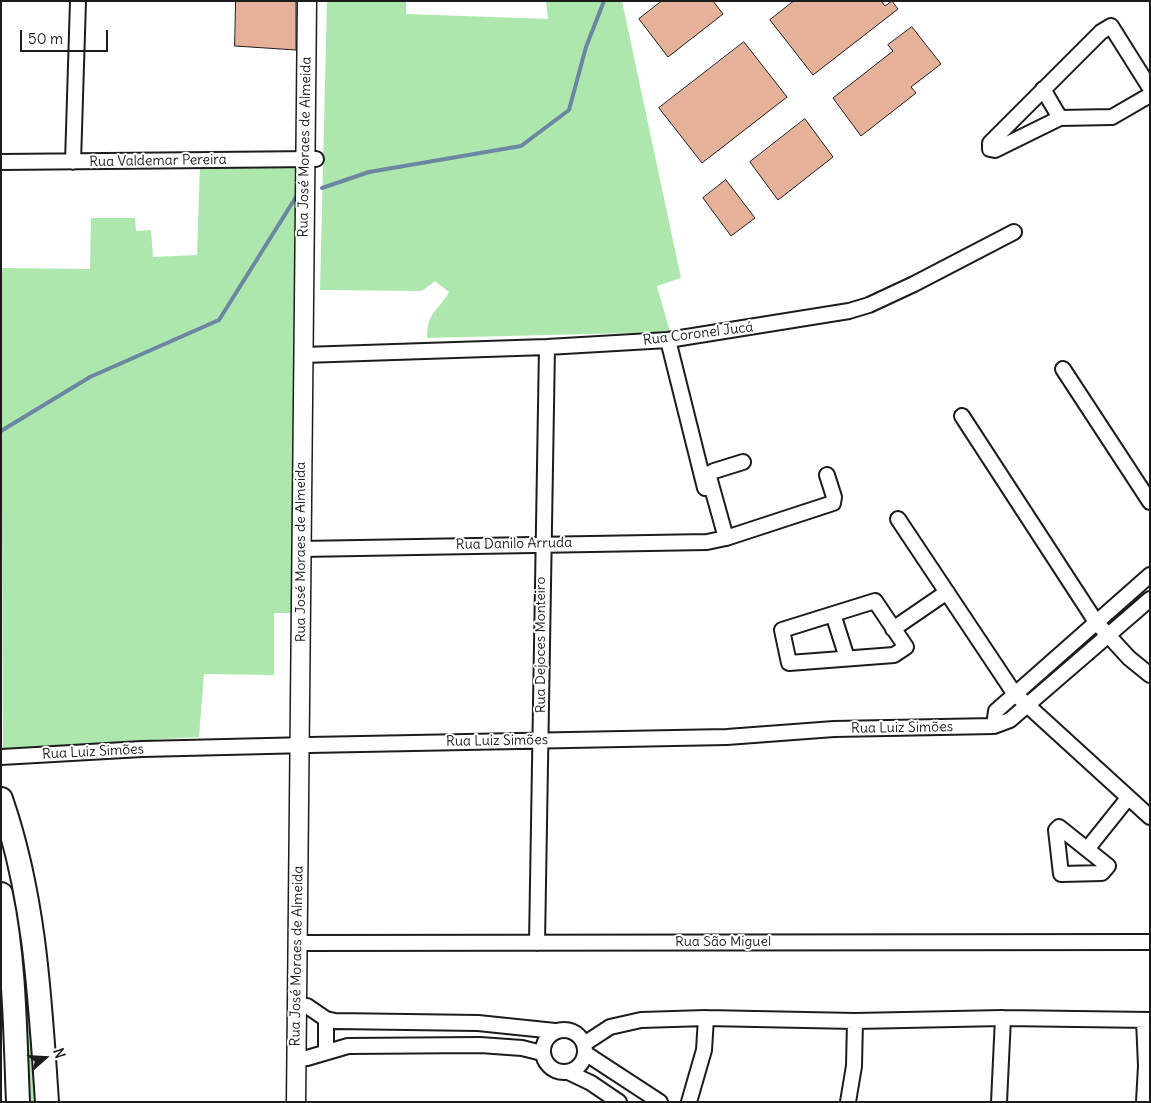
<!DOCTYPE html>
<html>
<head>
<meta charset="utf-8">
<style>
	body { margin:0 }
	#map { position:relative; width:1151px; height:1103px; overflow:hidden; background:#fff; font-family:Delius,sans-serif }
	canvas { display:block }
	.frame { position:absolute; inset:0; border:2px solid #1c1c1c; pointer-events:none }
	.north { position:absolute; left:20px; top:1033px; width:50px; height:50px; -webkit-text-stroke:4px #fff; paint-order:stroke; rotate:71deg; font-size:14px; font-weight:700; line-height:20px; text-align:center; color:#1c1c1c }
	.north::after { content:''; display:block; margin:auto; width:18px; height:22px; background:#1c1c1c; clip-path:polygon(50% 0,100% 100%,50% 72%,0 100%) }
	.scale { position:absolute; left:20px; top:30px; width:88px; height:22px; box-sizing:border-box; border:2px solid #1c1c1c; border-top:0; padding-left:6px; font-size:15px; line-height:18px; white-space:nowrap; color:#1c1c1c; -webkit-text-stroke:4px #fff; paint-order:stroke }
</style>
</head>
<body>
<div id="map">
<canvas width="1151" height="1103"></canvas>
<div class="frame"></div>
<div class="north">N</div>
<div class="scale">50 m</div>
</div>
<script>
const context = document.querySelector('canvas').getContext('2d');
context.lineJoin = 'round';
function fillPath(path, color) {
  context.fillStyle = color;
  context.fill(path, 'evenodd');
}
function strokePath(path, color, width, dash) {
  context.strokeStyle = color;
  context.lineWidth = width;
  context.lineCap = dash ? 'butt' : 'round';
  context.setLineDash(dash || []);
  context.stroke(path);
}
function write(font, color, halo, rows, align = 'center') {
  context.font = font + ' Delius,sans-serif';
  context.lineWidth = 4;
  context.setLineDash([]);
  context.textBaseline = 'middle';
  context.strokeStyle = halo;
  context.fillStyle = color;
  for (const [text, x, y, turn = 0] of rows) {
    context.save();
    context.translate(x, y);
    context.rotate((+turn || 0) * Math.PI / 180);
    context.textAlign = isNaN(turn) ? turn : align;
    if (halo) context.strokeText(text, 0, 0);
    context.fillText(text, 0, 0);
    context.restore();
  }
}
fillPath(new Path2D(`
	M327,1H406V14L548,19L546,1H622L681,278L657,286L670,332L427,338C427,311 438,312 449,292L435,281L422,291L320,290Z
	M303,161L295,613H274V675L204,674L199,737L3,749L1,268L90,269L91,218H135L136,231L151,230L153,257L197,255L200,163Z
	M39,977L47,1102H18L12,980Z`), '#ade7ad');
strokePath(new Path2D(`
	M322,188L369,172L521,146L569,110L586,47L604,1
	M1,431L90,377L219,320L296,197L299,195`), '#6b87a2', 4);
const building = new Path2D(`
	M236,1H296V50L235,46Z
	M662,1H713L723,14L668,57L639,19Z
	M794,1H881L885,6L892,1L898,9L813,75L770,20Z
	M912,27L941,64L911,87L916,93L861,136L833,98L893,51L888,45Z
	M744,42L787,97L702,163L659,108Z
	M805,119L833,157L778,200L750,162Z
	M726,180L755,218L731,236L703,198Z`);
fillPath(building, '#e6b199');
strokePath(building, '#1c1c1c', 1);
const minor = new Path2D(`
	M1150,88L1111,26L1101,32L990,143V149L995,150L1060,118L1112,117L1150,95
	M1043,89L1060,118
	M1,162L316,159
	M73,162L78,1
	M668,340L705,488
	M303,355L547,347L668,340L849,311L869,305L914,284L1014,232
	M1063,369L1150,502
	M962,416L1096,622L1129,658L1150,675
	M743,462L714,471L710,473L709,477L726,538L833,503L834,497L827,475
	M898,519L1014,693L1150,817
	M301,549L707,542L726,538
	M875,601L906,647L894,655L789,663L782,630Z
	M833,614L847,658
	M893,629L947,592
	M994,726L996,711L1150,575
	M1,757L142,749L309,745L727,737L834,729L994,726L1010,720L1150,599
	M1059,827L1108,866L1102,873L1061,874L1056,830Z
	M1088,848L1128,798
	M297,943L1150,942
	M537,943L547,347
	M307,1006L326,1019L335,1021L478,1023L555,1031
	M1144,1020L1146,1066L1144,1102
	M543 1051a21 21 0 1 1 42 0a21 21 0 1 1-42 0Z
	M584,1044L610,1027L641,1020L706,1018L855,1021L1003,1018L1150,1020
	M326,1051V1019
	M585,1053L660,1102
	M296,1059L307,1058L348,1046L480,1045L522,1048L542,1053
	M568,1072L591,1083L619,1102
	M689,1102L704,1050L706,1018
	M848,1102L854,1066L855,1021
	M999,1102L1003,1018`);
const tertiary = new Path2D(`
	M296,1102L307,1`);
const trunk = new Path2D(`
	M1,799C35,897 40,999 47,1102
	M1,894C15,962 15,1033 18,1102`);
strokePath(minor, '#1c1c1c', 18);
strokePath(tertiary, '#1c1c1c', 21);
strokePath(trunk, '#1c1c1c', 26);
strokePath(minor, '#fff', 14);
strokePath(tertiary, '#fff', 18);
strokePath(trunk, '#fff', 22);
write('14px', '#1c1c1c', '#fff', [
	["Rua José Moraes de Almeida",305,147,-89],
	["Rua Valdemar Pereira",158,161,-1],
	["Rua Coronel Jucá",698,334,-7],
	["Rua Danilo Arruda",514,544,-1],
	["Rua José Moraes de Almeida",301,552,-90],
	["Rua Dejoces Monteiro",541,645,-90],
	["Rua Luiz Simões",902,728,-1],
	["Rua Luiz Simões",497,741,-1],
	["Rua Luiz Simões",93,752,-3],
	["Rua São Miguel",723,942],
	["Rua José Moraes de Almeida",297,956,-89]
]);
</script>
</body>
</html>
